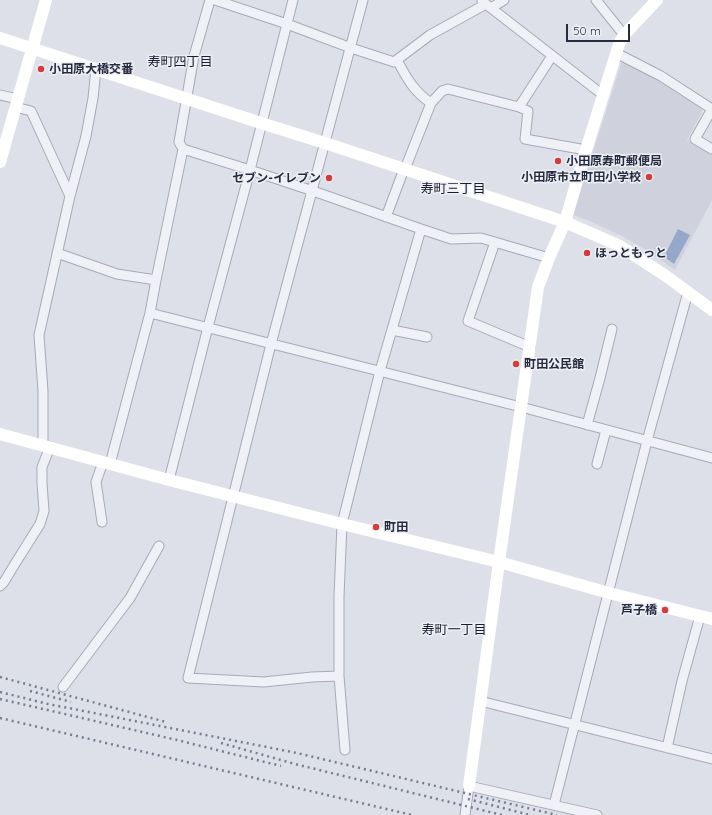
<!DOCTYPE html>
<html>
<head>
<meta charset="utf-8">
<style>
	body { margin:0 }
	#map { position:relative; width:712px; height:815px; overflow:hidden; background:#dde0e8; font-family:Quicksand,sans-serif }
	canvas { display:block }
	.scale { position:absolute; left:566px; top:24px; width:64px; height:18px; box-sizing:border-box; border:2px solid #262b3f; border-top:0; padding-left:5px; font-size:12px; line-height:14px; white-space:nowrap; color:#262b3f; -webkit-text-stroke:3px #edeff5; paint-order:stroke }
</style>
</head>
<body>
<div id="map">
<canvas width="712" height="815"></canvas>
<div class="scale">50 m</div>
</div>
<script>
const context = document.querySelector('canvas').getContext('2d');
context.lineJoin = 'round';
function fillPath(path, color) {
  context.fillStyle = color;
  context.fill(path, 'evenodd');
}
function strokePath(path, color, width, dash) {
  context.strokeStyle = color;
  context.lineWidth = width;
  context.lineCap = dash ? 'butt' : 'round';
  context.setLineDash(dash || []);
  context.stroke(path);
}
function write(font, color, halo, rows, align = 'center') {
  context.font = font + ' Quicksand,"Noto Sans JP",sans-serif';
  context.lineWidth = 3;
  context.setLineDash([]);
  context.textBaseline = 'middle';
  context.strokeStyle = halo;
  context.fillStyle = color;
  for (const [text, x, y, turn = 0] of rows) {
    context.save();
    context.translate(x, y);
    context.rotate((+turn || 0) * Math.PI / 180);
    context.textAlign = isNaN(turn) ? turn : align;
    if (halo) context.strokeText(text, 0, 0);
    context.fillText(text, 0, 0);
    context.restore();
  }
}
fillPath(new Path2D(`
	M622,61L665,83L701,107L702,112L687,140L712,153V200L675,270L646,250L624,237L592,222L573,215Z`), '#cfd2dd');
fillPath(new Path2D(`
	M678,229L690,235L674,264L664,257Z`), '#96a8ca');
const street = new Path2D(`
	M215,0L287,24L351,48L394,62L430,35L486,4
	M596,0L624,35
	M482,1L603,95
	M491,8L504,0
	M616,53L661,76L712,109
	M397,60C406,77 414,92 431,103
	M0,95L18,99
	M15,107L31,111L70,196L39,335L43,391V445
	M519,107L528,111L525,139L586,150
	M712,109L695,139L712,149
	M183,149L250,170L313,191L421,229L451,239L481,238L549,258
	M405,169L431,103L442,91L448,89L519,107L552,56
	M70,196L86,136L93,98L96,69
	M386,217L404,169
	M495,242L468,321L530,347
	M57,253L117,274L156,280
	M150,313L521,407L712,458
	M392,330L427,337
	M587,425L600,378L612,329
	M110,464L150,313L156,280L183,149L179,142L194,56L210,0
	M597,464L606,430
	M169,480L208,327L250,170L293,0
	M102,522L96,482L103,462
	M0,586L4,582L13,567L40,524L44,511L42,483V467L50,447
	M339,676L312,677L264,682L188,678L271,344L363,0
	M63,687L130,598L159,546
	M480,701L712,759
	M667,748L682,681L700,616
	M345,750L339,676V596L342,524L380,371L421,229
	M554,805L647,441L688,292
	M465,815L469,786L597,815`);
strokePath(street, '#a6aab5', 11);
strokePath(street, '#f0f1f6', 9);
strokePath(new Path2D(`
	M0,38L261,123L325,143L565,222L620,246L666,276L712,310
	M0,162L46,0
	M0,434L169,480L342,524L499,562L609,593L712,619
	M469,786L499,562L538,287L549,258L565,222L586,150L619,44L624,35L657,0`), '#fff', 12);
strokePath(new Path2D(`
	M0,677L166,722
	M30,691L71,702
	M0,692L48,704L104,715L297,753L557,815
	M0,699L177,740L281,766
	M0,718L412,815
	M221,743L295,764L502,815
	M468,799L530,815`), '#767d92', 2.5, [2, 4]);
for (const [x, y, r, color] of [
	[41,69,4,"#d43b3c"],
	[558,161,4,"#d43b3c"],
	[649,177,4,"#d43b3c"],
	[329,178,4,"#d43b3c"],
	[587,253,4,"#d43b3c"],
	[516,364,4,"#d43b3c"],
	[376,527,4,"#d43b3c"],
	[665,610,4,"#d43b3c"]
]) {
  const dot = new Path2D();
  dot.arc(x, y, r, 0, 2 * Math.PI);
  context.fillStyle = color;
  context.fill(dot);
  strokePath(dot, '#edeff5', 1.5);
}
write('bold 12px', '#262b3f', '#edeff5', [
	["小田原大橋交番",49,69],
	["小田原寿町郵便局",566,161],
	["小田原市立町田小学校",641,177,"right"],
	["セブン-イレブン",321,178,"right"],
	["ほっともっと",595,253],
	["町田公民館",524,364],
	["町田",384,527],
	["芦子橋",657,610,"right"]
], 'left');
write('13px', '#181d30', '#edeff5', [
	["寿町四丁目",180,62],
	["寿町三丁目",453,189],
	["寿町一丁目",454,630]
]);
</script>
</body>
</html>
